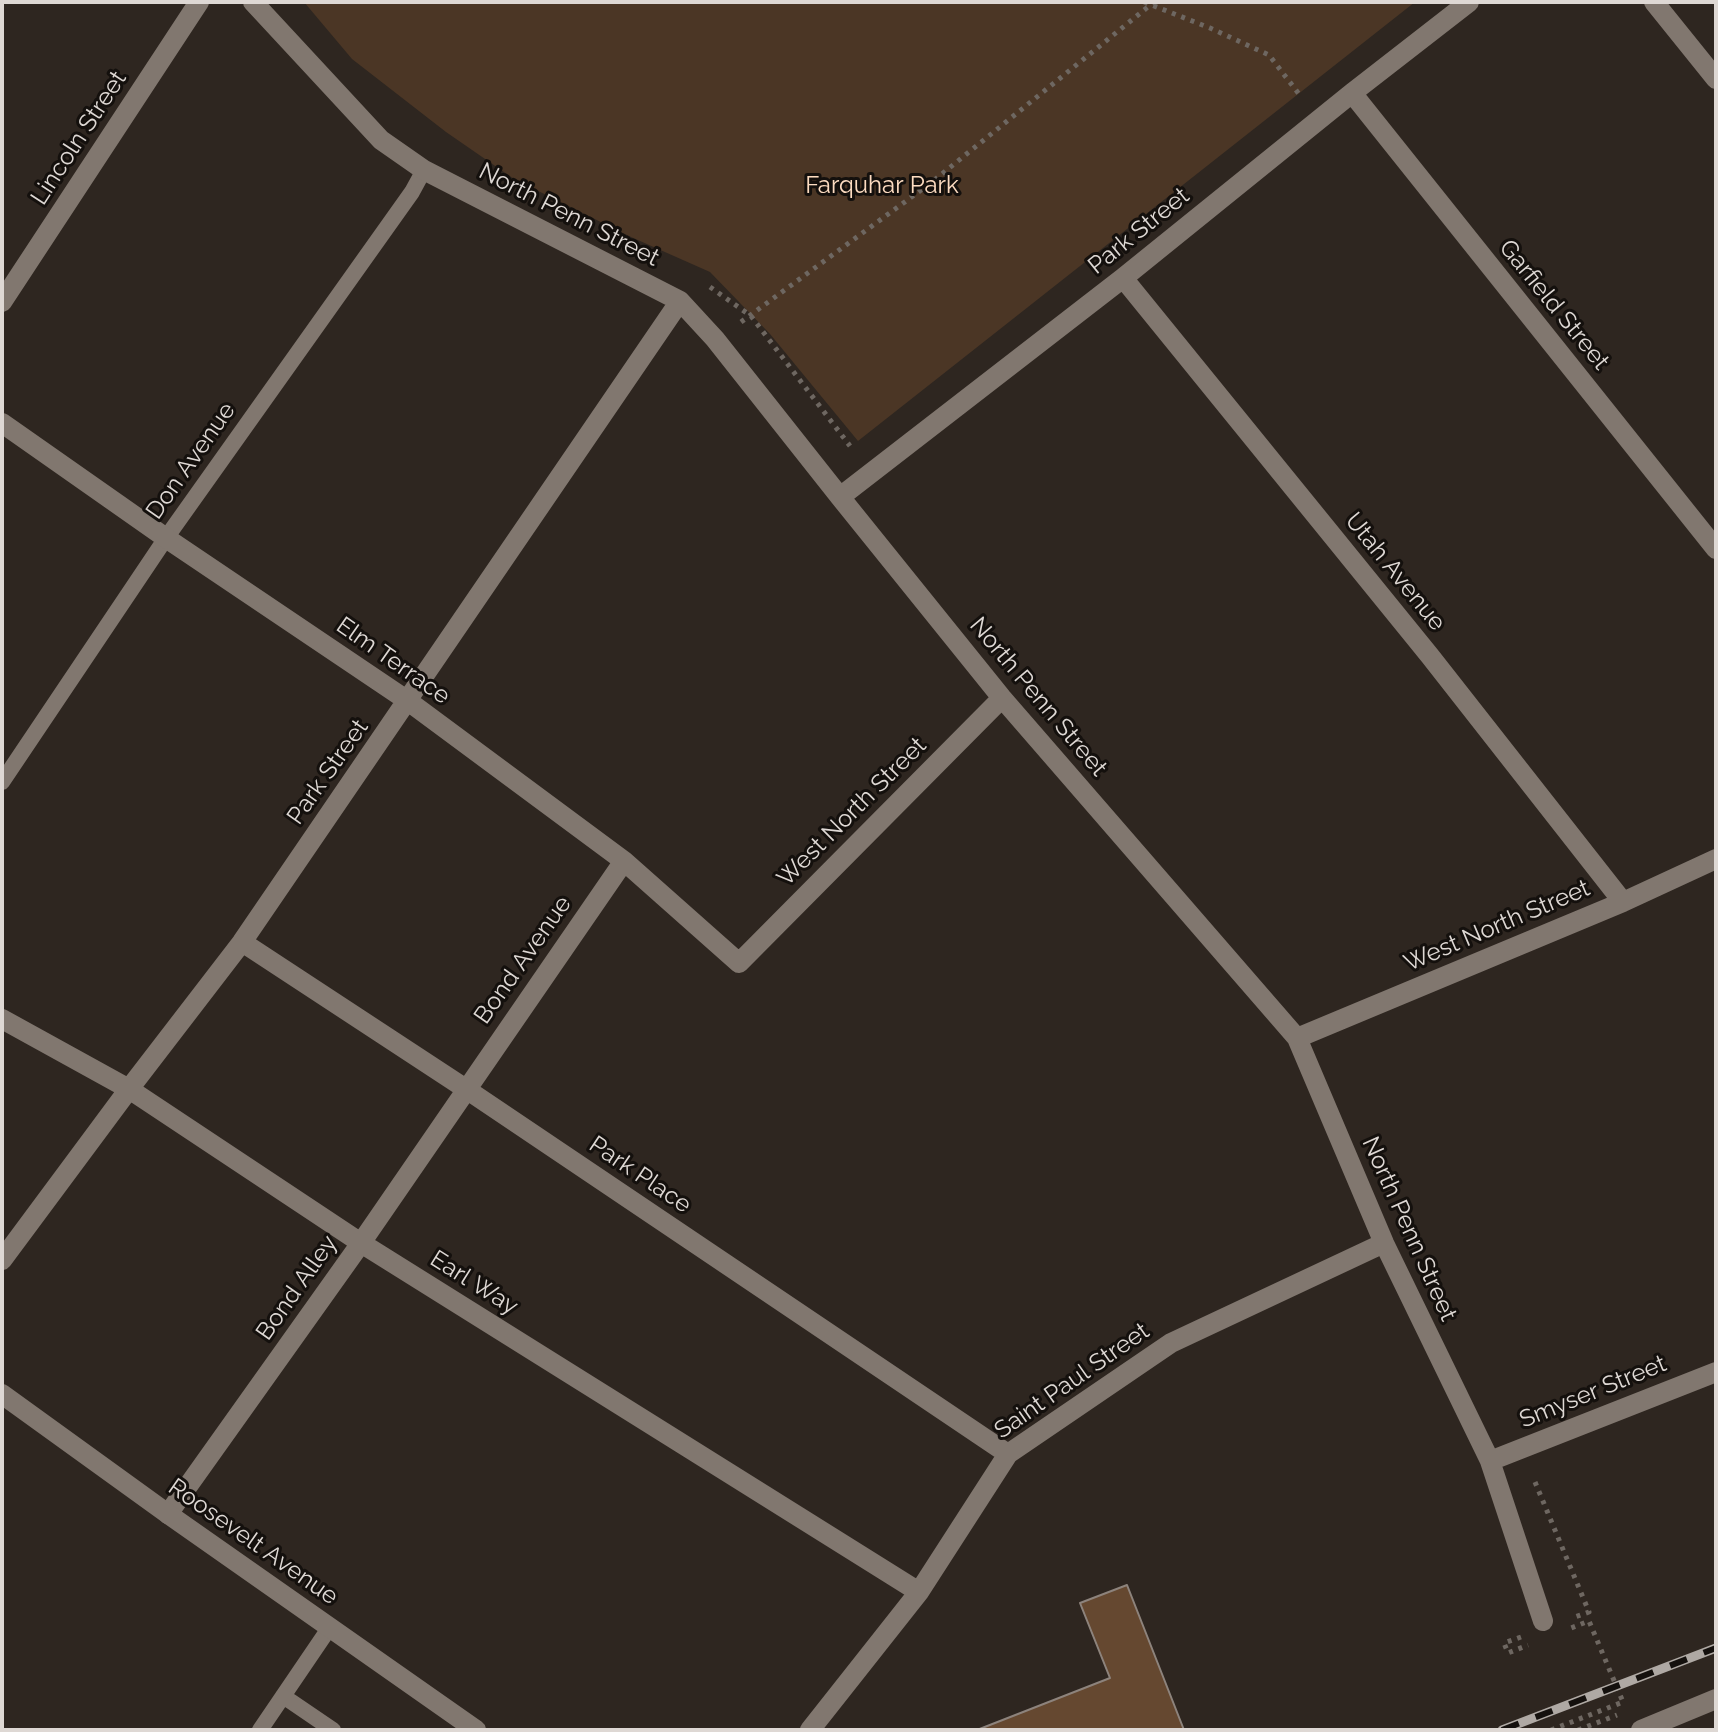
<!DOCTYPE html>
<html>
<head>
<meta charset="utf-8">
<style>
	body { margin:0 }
	#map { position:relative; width:1718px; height:1732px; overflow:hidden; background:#2e2620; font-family:Raleway,sans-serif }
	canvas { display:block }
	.frame { position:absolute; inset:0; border:4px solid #ded8d4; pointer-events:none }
</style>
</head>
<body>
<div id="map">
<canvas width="1718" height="1732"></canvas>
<div class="frame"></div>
</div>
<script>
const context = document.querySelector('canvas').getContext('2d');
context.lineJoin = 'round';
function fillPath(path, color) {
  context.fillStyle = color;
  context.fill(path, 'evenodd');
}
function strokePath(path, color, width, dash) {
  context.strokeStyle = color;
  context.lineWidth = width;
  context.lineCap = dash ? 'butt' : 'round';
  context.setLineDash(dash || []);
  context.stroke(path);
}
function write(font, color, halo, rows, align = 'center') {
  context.font = font + ' Raleway,sans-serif';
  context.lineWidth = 6;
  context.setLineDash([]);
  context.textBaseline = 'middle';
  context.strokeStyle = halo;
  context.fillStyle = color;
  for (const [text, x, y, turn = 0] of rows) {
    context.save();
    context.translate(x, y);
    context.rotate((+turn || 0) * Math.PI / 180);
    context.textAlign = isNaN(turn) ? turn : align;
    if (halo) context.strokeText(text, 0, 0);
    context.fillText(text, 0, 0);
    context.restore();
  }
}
fillPath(new Path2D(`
	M304,2H1415L858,441L770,334L710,272L631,237L514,179L446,132L352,59Z`), '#4b3625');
const building = new Path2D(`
	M1127,1585L1184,1730H977L1110,1678L1080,1603Z`);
fillPath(building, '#654830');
strokePath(building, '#8d837c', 2);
strokePath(new Path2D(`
	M1144,2L1210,28L1269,55L1302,98
	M710,287L751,316L850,446
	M741,322L932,182L1154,2
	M1535,1482L1589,1612L1572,1618
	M1521,1637L1504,1643L1508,1653L1528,1645
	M1551,1730L1623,1702L1589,1621L1571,1628
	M1578,1730L1617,1715`), '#6e6761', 5, [4, 6]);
strokePath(new Path2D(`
	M2,782L166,538L412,192L424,170
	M283,1696L333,1730
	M260,1730L330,1627`), '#81776f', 16);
strokePath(new Path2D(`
	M253,2L381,140L424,170L680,301L715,339L840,497L1002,698L1297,1038L1384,1243L1490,1461L1543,1621
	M1654,2L1716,79
	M1352,93L1716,549
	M1123,278L1430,656L1623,902
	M2,302L199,2
	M2,423L166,538L408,701L624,861L739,963L1002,698
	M840,497L1123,278L1352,93L1469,2
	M242,942L466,1089L1008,1454
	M2,1019L129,1089L361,1243L919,1592
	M1297,1038L1623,902L1716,859
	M2,1260L129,1089L242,942L680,301
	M1490,1461L1716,1372
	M168,1514L361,1243L624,861
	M810,1730L919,1592L1008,1454L1171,1343L1384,1243
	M1641,1730L1716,1699`), '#81776f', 20);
strokePath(new Path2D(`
	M2,1394L168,1514L476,1730`), '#81776f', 20);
const rail = new Path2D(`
	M1502,1730L1716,1648`);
strokePath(rail, '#afa9a4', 9);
strokePath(rail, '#14100d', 6, [18]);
write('24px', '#ded8d4', '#14100d', [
	["Lincoln Street",79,138,-57],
	["North Penn Street",569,215,27],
	["Park Street",1139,231,-39],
	["Garfield Street",1554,305,51],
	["Don Avenue",191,461,-55],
	["Utah Avenue",1395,572,51],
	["Elm Terrace",393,661,35],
	["North Penn Street",1038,697,50],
	["Park Street",328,772,-55],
	["West North Street",852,812,-45],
	["West North Street",1497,926,-23],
	["Bond Avenue",523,960,-55],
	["Park Place",640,1175,34],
	["North Penn Street",1409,1229,66],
	["Earl Way",474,1283,32],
	["Bond Alley",297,1288,-55],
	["Saint Paul Street",1072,1381,-35],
	["Smyser Street",1593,1392,-22],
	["Roosevelt Avenue",253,1542,35]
]);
write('24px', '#fddcc1', '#14100d', [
	["Farquhar Park",882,186]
]);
</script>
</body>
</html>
